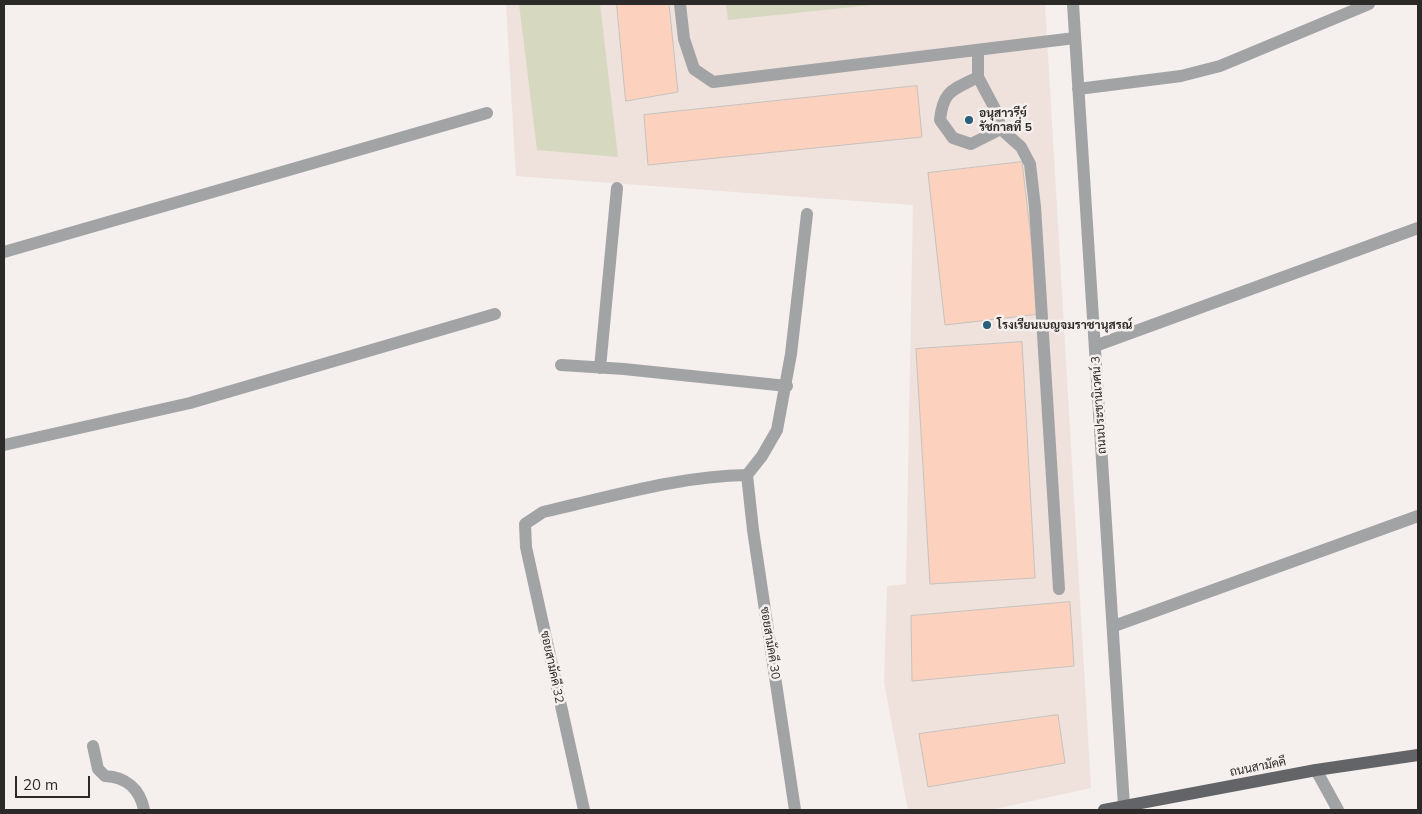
<!DOCTYPE html>
<html>
<head>
<meta charset="utf-8">
<style>
	body { margin:0 }
	#map { position:relative; width:1422px; height:814px; overflow:hidden; background:#f5efed; font-family:Mulish,sans-serif }
	canvas { display:block }
	.frame { position:absolute; inset:0; border:5px solid #2c2a29; pointer-events:none }
	.scale { position:absolute; left:15px; top:776px; width:75px; height:22px; box-sizing:border-box; border:2px solid #2c2a29; border-top:0; padding-left:6px; font-size:15px; line-height:18px; white-space:nowrap; color:#2c2a29; -webkit-text-stroke:4px #f5efed; paint-order:stroke }
</style>
</head>
<body>
<div id="map">
<canvas width="1422" height="814"></canvas>
<div class="frame"></div>
<div class="scale">20 m</div>
</div>
<script>
const context = document.querySelector('canvas').getContext('2d');
context.lineJoin = 'round';
function fillPath(path, color) {
  context.fillStyle = color;
  context.fill(path, 'evenodd');
}
function strokePath(path, color, width, dash) {
  context.strokeStyle = color;
  context.lineWidth = width;
  context.lineCap = dash ? 'butt' : 'round';
  context.setLineDash(dash || []);
  context.stroke(path);
}
function write(font, color, halo, rows, align = 'center') {
  context.font = font + ' Mulish,Sarabun,sans-serif';
  context.lineWidth = 5;
  context.setLineDash([]);
  context.textBaseline = 'middle';
  context.strokeStyle = halo;
  context.fillStyle = color;
  for (const [text, x, y, turn = 0] of rows) {
    context.save();
    context.translate(x, y);
    context.rotate((+turn || 0) * Math.PI / 180);
    context.textAlign = isNaN(turn) ? turn : align;
    if (halo) context.strokeText(text, 0, 0);
    context.fillText(text, 0, 0);
    context.restore();
  }
}
fillPath(new Path2D(`
	M506,4H1045L1091,788L990,810H908L884,682L887,586L906,584L913,205L516,176Z`), '#efe1db');
fillPath(new Path2D(`
	M519,4H600L618,157L537,150Z
	M726,4H882L728,20Z`), '#d6d9bf');
const building = new Path2D(`
	M617,4H669L678,92L626,101Z
	M917,86L922,137L648,165L644,115Z
	M1022,162L1040,314L945,325L928,173Z
	M1022,342L1035,578L930,584L916,349Z
	M1070,602L1074,666L912,681L911,616Z
	M1058,715L1065,763L928,787L919,734Z`);
fillPath(building, '#fcd2be');
strokePath(building, '#c7c2bf', 1);
strokePath(new Path2D(`
	M680,4L684,39L694,69L713,82L1075,38
	M1073,4L1124,806
	M978,50V77L995,109L1001,129L1021,147L1030,164L1035,207L1059,589
	M978,77C953,90 943,90 940,120L953,138L971,144L1001,129
	M1078,89L1181,76L1220,66L1369,4
	M4,252L487,113
	M1095,346L1418,228
	M561,365L624,369L787,386
	M600,368L617,188
	M4,445L190,403L495,314
	M747,475L753,530L795,810
	M747,475L762,456L777,430L791,354L807,214
	M1114,626L1418,516
	M93,746L98,769L105,776C126,777 140,789 144,810
	M1316,770L1338,810
	M584,810L526,547L525,524L543,512C610,497 678,476 747,475`), '#a2a3a5', 12);
strokePath(new Path2D(`
	M1104,810L1316,770L1418,755`), '#626467', 12);
for (const [x, y, r, color] of [
	[969,120,5,"#285e79"],
	[987,325,5,"#285e79"]
]) {
  const dot = new Path2D();
  dot.arc(x, y, r, 0, 2 * Math.PI);
  context.fillStyle = color;
  context.fill(dot);
  strokePath(dot, '#f5efed', 2);
}
write('bold 12px', '#2c2a29', '#f5efed', [
	["อนุสาวรีย์",979,113],
	["รัชกาลที่ 5",979,127],
	["โรงเรียนเบญจมราชานุสรณ์",997,325]
], 'left');
write('12px', '#2c2a29', '#f5efed', [
	["ถนนประชานิเวศน์ 3",1099,405,-94],
	["ซอยสามัคคี 30",770,643,81],
	["ซอยสามัคคี 32",552,667,78],
	["ถนนสามัคคี",1258,767,-11]
]);
</script>
</body>
</html>
